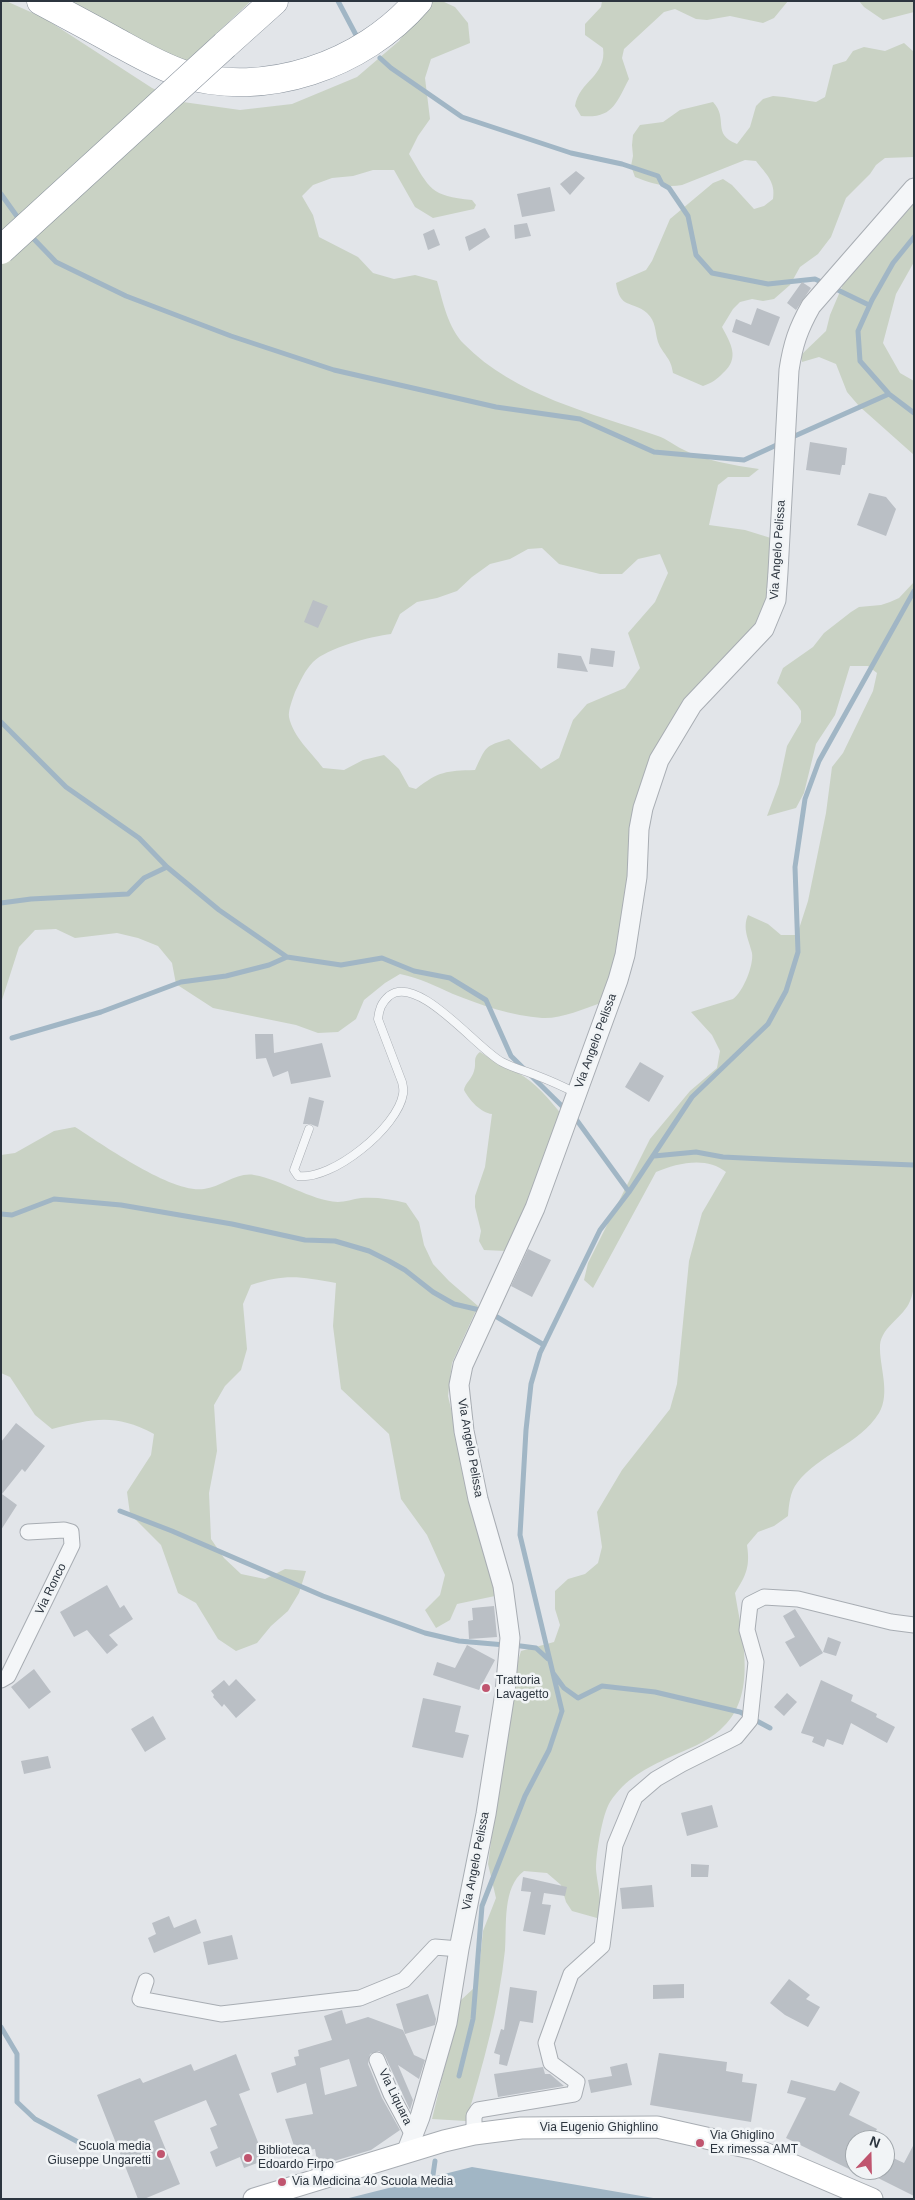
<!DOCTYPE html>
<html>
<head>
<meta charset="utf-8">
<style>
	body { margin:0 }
	#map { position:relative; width:915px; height:2200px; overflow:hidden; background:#e2e5e9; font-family:Arial,sans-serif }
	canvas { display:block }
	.frame { position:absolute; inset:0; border:2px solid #2c353f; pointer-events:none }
	.north { position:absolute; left:845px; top:2130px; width:50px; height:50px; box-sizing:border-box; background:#f1f4f6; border:1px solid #a2a8ad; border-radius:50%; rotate:21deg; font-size:14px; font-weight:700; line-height:20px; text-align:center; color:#2c353f }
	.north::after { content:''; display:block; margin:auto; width:18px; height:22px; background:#c0556f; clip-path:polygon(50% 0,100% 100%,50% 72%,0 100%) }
</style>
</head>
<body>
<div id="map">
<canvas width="915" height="2200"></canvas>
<div class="frame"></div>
<div class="north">N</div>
</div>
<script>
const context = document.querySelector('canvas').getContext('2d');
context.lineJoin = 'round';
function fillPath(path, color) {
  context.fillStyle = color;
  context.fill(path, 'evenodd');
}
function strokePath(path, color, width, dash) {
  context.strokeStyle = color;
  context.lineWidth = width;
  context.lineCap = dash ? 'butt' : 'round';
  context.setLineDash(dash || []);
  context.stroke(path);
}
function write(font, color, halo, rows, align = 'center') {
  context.font = font + ' Arial,sans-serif';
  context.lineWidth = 5;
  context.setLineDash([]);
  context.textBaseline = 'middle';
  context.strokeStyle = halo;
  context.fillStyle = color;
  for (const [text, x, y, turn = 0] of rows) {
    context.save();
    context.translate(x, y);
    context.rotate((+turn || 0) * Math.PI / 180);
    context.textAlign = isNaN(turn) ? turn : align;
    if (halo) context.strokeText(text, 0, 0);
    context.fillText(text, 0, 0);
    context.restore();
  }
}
fillPath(new Path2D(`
	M1,1H6L44,18L152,88L183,102L240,110L292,104L357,77L399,41L426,1H442L455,7L468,23L470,43L431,59L425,78L430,119L418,136L409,154C430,189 430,196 472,200L476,205L474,209L433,218L415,207L394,170H373L353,176L332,178L313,185L302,196L313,215L319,237L358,257L373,273L394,279L415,275L437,281C443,302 448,328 464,344C515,396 592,413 658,436C667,439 674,445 682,449C705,461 733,465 759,469L749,477H728L718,485L709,525L745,530L774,539L770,586L764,614L674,717L657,749L627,886L611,976L601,1003C583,1009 561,1019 542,1018C513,1016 480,1005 453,994C435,986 420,978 400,974L385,983L364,1000L356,1019L338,1032L318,1033L296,1025L213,1008L176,984L172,963L158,946L138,938L117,933L75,938L56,929L35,930L19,947L1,1003ZM542,548L559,564L600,574H622L638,559L660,554L668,573L655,602L628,633L640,668L625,688L587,704L573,720L559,758L541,769L509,739C484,746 486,747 475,770C446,771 439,771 416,789L409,787L399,769L384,755L363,760L344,770L323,768C312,753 293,737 289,717C288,710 293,698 295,692C300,682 305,670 313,662C327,648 372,636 391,634L400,614L417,602L437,598L457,591L472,577L490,564L510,559L528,549Z
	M61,1H251L184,64Z
	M602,1H788L774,18L763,23L730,16L707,20L696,19L675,9L664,12L624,49L622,58L629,79C616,103 613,119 581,116L575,106C579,81 607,76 603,48L585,35V24L601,7Z
	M859,1H914V12L883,20L864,7Z
	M904,43L914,52V157L885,158L876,165L870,174L846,198L831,237L818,254L800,267L790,285L774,299L763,301L752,299L740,302L733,309L722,327C731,344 740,358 723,373C717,379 712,383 703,386L673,373C671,357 663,355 658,342C655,332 656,321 647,313C632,300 620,310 616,283L646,270L652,261L670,219L713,183L723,179L732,185L754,209L764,206L773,199C776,182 766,174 756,161L745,160L682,185C664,188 651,183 635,177L631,166L633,156L632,145L633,135L640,125L663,122L680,110L713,102C729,119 711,134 737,144L750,127L756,106L763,99L773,96L784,97L816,102L825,97L833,65L846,61L853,51L864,47L885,51Z
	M914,202V262L896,294L883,343L900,373L914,381V455L859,406L847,392L836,364L819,357L802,362L801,355L826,331L830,315L844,282Z
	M914,582V1286C913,1291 912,1297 910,1301C904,1317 882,1326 880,1345C879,1366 891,1393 879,1413C860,1444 819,1454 797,1483C790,1492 789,1504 788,1516L774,1526L758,1532L747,1545C750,1566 747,1574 735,1593C742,1636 759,1697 720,1730C707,1742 686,1750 670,1757C646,1768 625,1779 610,1802C602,1815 596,1854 596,1869C597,1885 604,1903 597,1918L572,1911L566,1902L561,1885L547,1873L524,1871C502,1887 507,1926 505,1950C499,2007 483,2066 466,2121L432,2119L461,2000L474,1988L479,1970L483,1931L496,1898L488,1864L513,1678L521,1651L554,1642L560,1625L555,1609V1591L568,1579L585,1574L598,1563L602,1547L597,1512L622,1470L670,1409L677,1384L689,1261L702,1213L726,1172C707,1156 677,1163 656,1172L593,1288L584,1280L588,1263L650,1139L690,1091L717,1068L720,1051L712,1035L691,1012L733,999C743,992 754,965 752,953C749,940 742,929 748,915L768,924L781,935H797L808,901L826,813L832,767L843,753L873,691L877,673L868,666H850L835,715L816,744L804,793L796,808L767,816L779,784L787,746L801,722V711L798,706L777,683L783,668L813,647L824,633L851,612L859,607L881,605L890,602L899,598Z
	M480,1052C492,1060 505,1066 518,1073C535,1082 550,1100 562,1115L535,1187L505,1251L484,1250L479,1241L481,1231L475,1207V1196L485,1167L492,1114C481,1113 469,1100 464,1090C465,1083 472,1079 474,1071C477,1063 472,1058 480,1052Z
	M75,1127C102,1144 172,1194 204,1189C221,1187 237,1172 254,1175C283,1180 309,1200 338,1202C345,1202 353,1199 361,1198C376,1197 391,1199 406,1203L419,1222L424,1245L433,1264L449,1281L478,1306L452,1363L448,1396L495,1596L457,1604L450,1620L436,1628L425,1610L440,1595L445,1575L427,1535L401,1499L389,1434L341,1389L333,1326L336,1283C301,1277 287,1273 251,1285L243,1304L247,1349L241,1370L225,1386L214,1405L217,1451L209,1493L211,1539L224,1558L241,1574L265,1579L285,1569L306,1571L299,1593L288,1611L271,1626L257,1643L236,1651L218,1639L196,1603L178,1593L161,1545L130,1514L127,1492L151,1455L154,1434C114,1413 93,1419 52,1429L35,1415L10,1377L1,1373V1155L15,1153L54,1131Z`), '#c9d2c4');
fillPath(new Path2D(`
	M472,2167L659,2199H345Z`), '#a1b6c5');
strokePath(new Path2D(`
	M338,1L356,35
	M380,58L391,68L462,117L571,153L622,164L658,176L662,184L669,188L688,216L696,255L712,273L768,284L815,279L869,305
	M1,194L21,222
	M30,235L56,262L126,296L231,336L334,370L496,407L580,419L654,452L744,460L781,443
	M914,237L893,263L872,300L858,331L860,361L889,394L914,413
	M788,439L889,394
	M1,722L66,787L139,838L167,867L219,910L287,957L341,965L382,958L414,971L450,978L486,1000L511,1056L566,1110
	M1,903L31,899L128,894L144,878L167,867
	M12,1038L101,1012L181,982L226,976L269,965L287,957
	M573,1115L629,1192
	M654,1156L696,1152L723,1157L784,1160L914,1165
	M1,1214L12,1215L54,1199L121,1205L232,1224L305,1240L335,1241L369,1251L389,1261L405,1270L433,1292L454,1304L484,1311
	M492,1314L544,1345
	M120,1511L172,1531L323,1596L425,1633L459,1641L505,1645
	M513,1645L536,1648L548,1659
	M553,1673L564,1688L578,1698L602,1686L655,1692L740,1712L770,1728
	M1,2027L17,2054V2102L35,2119L80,2143
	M459,2076L473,2019L482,1906L525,1796L549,1750L562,1711L520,1535L526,1430L531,1384L540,1353L600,1230L629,1192L692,1097L768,1024L786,991L798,952L795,867L805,799L819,761L914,591
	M432,2182L435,2161`), '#a1b6c5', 5);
fillPath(new Path2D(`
	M576,171L585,178L570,195L560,184Z
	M550,187L555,211L522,217L517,194Z
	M527,223L531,236L515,239L514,225Z
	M485,228L490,237L469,251L465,237Z
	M434,229L440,245L428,250L423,234Z
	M802,282L811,288L796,310L787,303Z
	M757,308L780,317L769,346L732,332L736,319L751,325Z
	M810,442L847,448L845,465H842L840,475L806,470Z
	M869,493L886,497L896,509L886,536L857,525Z
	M313,600L328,606L318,628L304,622Z
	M591,648L615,651L613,667L589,664Z
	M558,653L581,656L588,672L557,668Z
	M255,1034H273L274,1053L322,1043L331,1077L291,1084L288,1071L273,1077L266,1058L256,1059Z
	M640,1062L664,1076L649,1102L625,1087Z
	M309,1097L324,1101L318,1127L310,1124H303Z
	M528,1249L551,1260L532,1297L511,1286Z
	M16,1423L45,1446L25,1472L22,1469L2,1494L17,1505L1,1530V1442Z
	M107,1585L120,1608L124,1605L133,1619L109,1635L118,1645L107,1654L87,1630L74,1637L60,1612Z
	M494,1606L497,1637L469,1639L468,1621L473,1620L472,1608Z
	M795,1609L823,1653L800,1667L785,1642L795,1637L783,1616Z
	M828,1637L841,1642L836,1656L823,1652Z
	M467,1645L495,1660L479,1690L433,1675L437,1662L455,1668Z
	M34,1669L51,1692L29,1709L11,1687Z
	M236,1679L256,1700L236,1718L224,1704L222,1707L213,1697L214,1695L211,1691L224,1680L229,1686Z
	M821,1680L853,1695L851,1701L877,1714L876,1717L895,1727L887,1743L851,1723L843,1745L827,1739L824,1747L812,1742L814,1737L801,1733Z
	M787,1693L797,1702L784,1716L774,1707Z
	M423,1698L461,1706L455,1732L469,1735L463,1758L412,1747Z
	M153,1716L166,1739L145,1752L131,1729Z
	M48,1756L51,1768L24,1774L21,1761Z
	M712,1805L718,1827L687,1836L681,1813Z
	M691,1864L709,1865L708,1877H691Z
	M523,1877L567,1887L565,1896L544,1893L542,1904L551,1905L545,1935L523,1931L531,1892L521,1891Z
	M652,1885L654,1907L622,1909L620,1888Z
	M169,1916L174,1928L196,1919L201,1933L154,1953L148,1938L156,1934L152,1923Z
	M232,1935L238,1959L208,1965L203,1942Z
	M789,1979L810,1995L806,1999L820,2007L808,2027L785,2015L770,2003Z
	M684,1984V1998L653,1999V1985Z
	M510,1987L537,1991L533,2023L520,2021L507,2066L499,2064L500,2055L494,2053L501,2029L504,2030Z
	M428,1994L436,2019L435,2025L405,2034L396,2004Z
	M342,2010L346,2024L368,2017L403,2030L414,2055L425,2060L419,2079L398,2065L413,2100L410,2110L385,2056L379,2051L370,2054L368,2064L382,2098L400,2130L371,2150L334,2161H317L315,2149L296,2152L285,2119L313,2114L306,2083L277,2093L271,2073L296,2065L294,2057L299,2056L298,2050L332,2040L324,2016ZM349,2059L357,2086L325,2095L320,2068Z
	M659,2053L727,2062L726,2071L743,2074L742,2082L757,2084L751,2122L650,2105Z
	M236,2054L250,2090L239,2094L265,2160L244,2168L240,2157L216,2167L210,2152L218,2148L210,2128L217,2125L206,2100L154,2121L180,2184L144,2199H138L97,2095L140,2078L143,2083L191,2064L194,2071Z
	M627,2063L632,2085L591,2093L588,2080L612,2076L610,2067Z
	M543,2067L545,2074H550L564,2086L498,2097L494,2074Z
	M791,2080L835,2091L840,2082L860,2092L849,2115L877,2129L871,2140H855V2172L786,2138L806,2098L787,2093Z
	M914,2144V2196L878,2178L882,2170H885V2164L889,2156L904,2163Z`), '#babfc5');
const service = new Path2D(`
	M309,1129L294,1170L298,1176C332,1181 398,1127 403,1094C404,1090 403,1086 402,1082L378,1019C379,1010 381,1003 389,996C418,973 477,1049 502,1062C513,1068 526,1071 538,1076C551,1081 564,1087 576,1093`);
const minor = new Path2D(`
	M1,1680L8,1676L72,1545L71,1532L64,1530L28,1532
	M146,1981L140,1999L221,2014L360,1998L404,1980L435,1947L459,1949
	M377,2060L391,2094L413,2135
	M474,2134V2116L478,2110L574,2094L577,2082L551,2063L546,2043L571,1974L602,1946L615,1845L635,1797L656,1779L682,1764L736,1737L750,1720L756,1662L747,1630L750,1604L764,1597L798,1599L891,1622L914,1625`);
const tertiary = new Path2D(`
	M406,2153L420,2117L447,2023L459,1949L486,1814L505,1693L510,1638L503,1586L478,1499L464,1431L459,1385L463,1365L535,1208L618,980L625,955L637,877L639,829L643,808L659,760L692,705L764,629L776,600L778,572L789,370C793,344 798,329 811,306L914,188`);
const secondary = new Path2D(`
	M254,2199L444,2141L474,2134L521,2128L657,2127L755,2149L872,2199`);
const motorway = new Path2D(`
	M41,1C65,14 90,27 115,41C137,53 159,66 183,74C265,99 363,65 418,1
	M225,45L274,1`);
strokePath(service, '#a8adb3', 9);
strokePath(minor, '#a8adb3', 17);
strokePath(tertiary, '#a8adb3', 21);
strokePath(secondary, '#a8adb3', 23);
strokePath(motorway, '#8b949e', 29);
strokePath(service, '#f4f6f8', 8);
strokePath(minor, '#f4f6f8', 15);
strokePath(tertiary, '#f4f6f8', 19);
strokePath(secondary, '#fff', 21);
strokePath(motorway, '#fff', 28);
const motorwayBridge = new Path2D(`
	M1,250L225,45`);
strokePath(motorwayBridge, '#8b949e', 29, []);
strokePath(motorwayBridge, '#fff', 28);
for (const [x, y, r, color] of [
	[486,1688,5,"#c0556f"],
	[700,2143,5,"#c0556f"],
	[161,2154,5,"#c0556f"],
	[248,2158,5,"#c0556f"],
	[282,2182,5,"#c0556f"]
]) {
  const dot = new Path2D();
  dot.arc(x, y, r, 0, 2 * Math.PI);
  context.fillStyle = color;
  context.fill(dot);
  strokePath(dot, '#f1f4f6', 2);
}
write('12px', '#2c353f', '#f1f4f6', [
	["Via Angelo Pelissa",778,550,-86],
	["Via Angelo Pelissa",596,1041,-70],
	["Via Angelo Pelissa",470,1448,80],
	["Via Ronco",51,1589,-64],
	["Via Angelo Pelissa",476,1861,-79],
	["Via Liquara",395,2097,64],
	["Via Eugenio Ghighlino",599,2128]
]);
write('12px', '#2c353f', '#f1f4f6', [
	["Trattoria",496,1681],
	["Lavagetto",496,1695],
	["Via Ghiglino",710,2136],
	["Ex rimessa AMT",710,2150],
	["Scuola media",151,2147,"right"],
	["Giuseppe Ungaretti",151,2161,"right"],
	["Biblioteca",258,2151],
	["Edoardo Firpo",258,2165],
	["Via Medicina 40 Scuola Media",292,2182]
], 'left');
</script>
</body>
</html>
